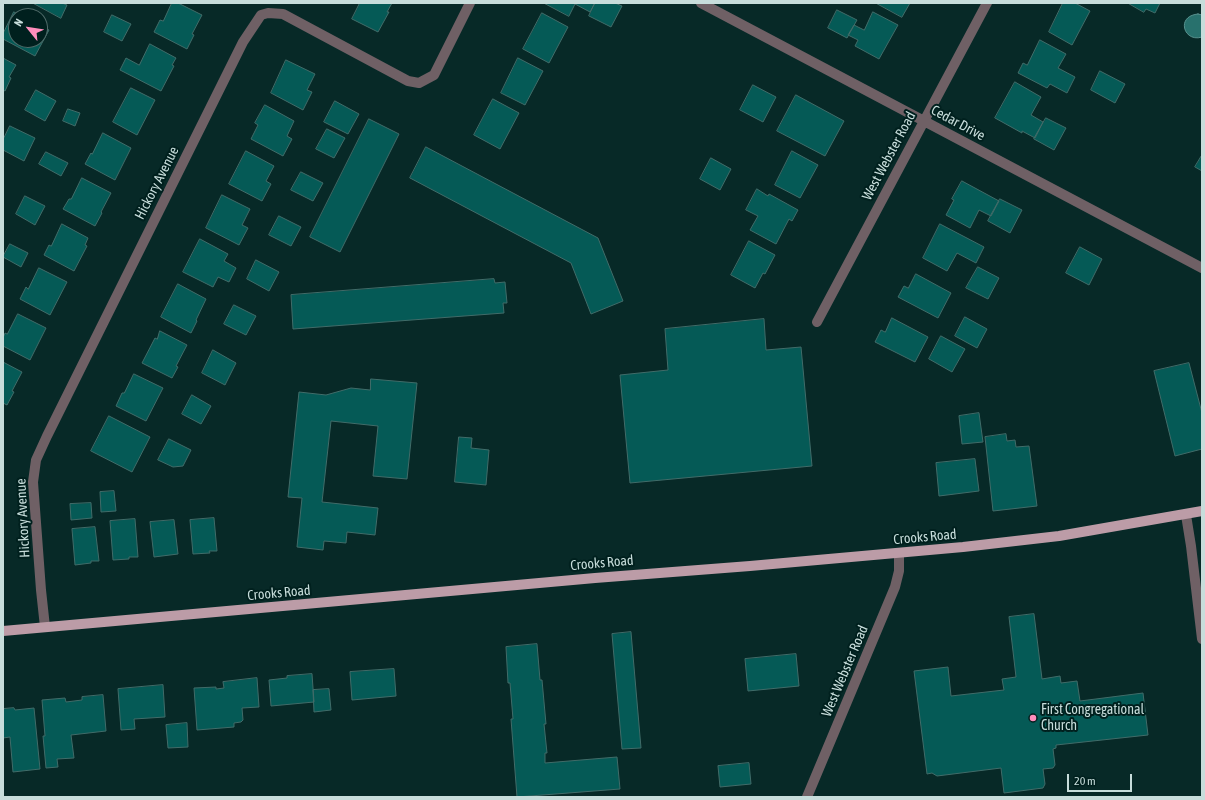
<!DOCTYPE html>
<html>
<head>
<meta charset="utf-8">
<style>
	body { margin:0 }
	#map { position:relative; width:1205px; height:800px; overflow:hidden; background:#072927; font-family:"Asap Condensed",sans-serif }
	canvas { display:block }
	.frame { position:absolute; inset:0; border:4px solid #c7dddb; pointer-events:none }
	.north { position:absolute; left:8px; top:8px; width:40px; height:40px; box-sizing:border-box; background:#00201e; border:1px solid #506c6a; border-radius:50%; rotate:300deg; font-size:11px; font-weight:700; line-height:16px; text-align:center; color:#c7dddb }
	.north::after { content:''; display:block; margin:auto; width:14px; height:18px; background:#fe8ebc; clip-path:polygon(50% 0,100% 100%,50% 72%,0 100%) }
	.scale { position:absolute; left:1067px; top:774px; width:65px; height:18px; box-sizing:border-box; border:2px solid #c7dddb; border-top:0; padding-left:5px; font-size:12px; line-height:14px; white-space:nowrap; color:#c7dddb; -webkit-text-stroke:3px #00201e; paint-order:stroke }
</style>
</head>
<body>
<div id="map">
<canvas width="1205" height="800"></canvas>
<div class="frame"></div>
<div class="north">N</div>
<div class="scale">20 m</div>
</div>
<script>
const context = document.querySelector('canvas').getContext('2d');
context.lineJoin = 'round';
function fillPath(path, color) {
  context.fillStyle = color;
  context.fill(path, 'evenodd');
}
function strokePath(path, color, width, dash) {
  context.strokeStyle = color;
  context.lineWidth = width;
  context.lineCap = dash ? 'butt' : 'round';
  context.setLineDash(dash || []);
  context.stroke(path);
}
function write(font, color, halo, rows, align = 'center') {
  context.font = font + ' "Asap Condensed",sans-serif';
  context.lineWidth = 4;
  context.setLineDash([]);
  context.textBaseline = 'middle';
  context.strokeStyle = halo;
  context.fillStyle = color;
  for (const [text, x, y, turn = 0] of rows) {
    context.save();
    context.translate(x, y);
    context.rotate((+turn || 0) * Math.PI / 180);
    context.textAlign = isNaN(turn) ? turn : align;
    if (halo) context.strokeText(text, 0, 0);
    context.fillText(text, 0, 0);
    context.restore();
  }
}
const water = new Path2D(`
	M1198,14L1202,15V37C1184,43 1175,16 1198,14Z`);
fillPath(water, '#28716d');
strokePath(water, '#58918e', 1);
const building = new Path2D(`
	M33,3H62L67,5L61,18Z
	M172,3H178L202,15L192,34L194,35L187,49L154,32L160,20L163,21Z
	M360,3H392L387,12H389L378,32L352,19Z
	M544,3H595L590,12L575,4L569,16Z
	M595,3H615L622,6L611,27L589,16Z
	M876,3H910L902,17Z
	M1063,3H1075L1090,11L1072,45L1049,32Z
	M1128,3H1160L1155,13L1146,9L1144,12Z
	M837,10L857,20L847,38L828,28Z
	M14,12L21,16H16V40H40V26L49,30L35,56L3,39V34Z
	M873,12L898,25L879,59L855,46L858,40L848,35L854,25L864,30Z
	M542,13L568,27L549,63L523,49Z
	M112,15L131,24L122,41L104,32Z
	M1040,40L1066,54L1058,68L1075,77L1067,93L1050,84L1047,88L1018,73L1023,63L1027,65Z
	M150,44L176,58L172,65L174,66L161,91L120,70L126,58L139,65Z
	M3,58L16,65L9,77L11,78L5,91L3,90Z
	M518,58L543,71L525,105L501,93Z
	M286,60L315,74L307,90L312,92L303,110L271,93Z
	M1100,71L1125,84L1115,103L1091,90Z
	M1015,82L1041,97L1031,115L1043,122L1035,138L1022,131V133L995,118Z
	M753,85L776,97L763,122L740,110Z
	M131,88L155,100L137,135L113,122Z
	M36,90L56,101L45,121L25,110Z
	M796,95L844,121L825,156L777,131Z
	M493,99L519,113L500,149L474,135Z
	M335,101L359,114L348,134L324,122Z
	M265,105L294,121L287,136L292,139L283,156L251,139L258,125L255,123Z
	M68,109L80,113L75,126L63,121Z
	M1046,118L1066,128L1054,150L1034,139Z
	M369,119L399,134L340,252L310,237Z
	M10,126L35,138L24,161L3,150V140Z
	M327,129L345,138L334,158L316,149Z
	M103,133L131,148L115,180L85,164L91,153L92,154Z
	M426,147L598,238L623,301L591,314L571,263L410,178Z
	M246,151L274,166L266,181L271,184L262,201L229,184Z
	M792,151L818,165L800,198L775,185Z
	M46,152L68,163L61,176L39,164Z
	M1202,155V171L1195,167Z
	M711,158L731,169L720,190L700,179Z
	M301,172L323,183L313,201L291,190Z
	M82,178L111,193L101,212L102,213L95,226L63,209L69,199H71Z
	M962,181L999,201L991,216L979,210L970,228L946,215L954,200L952,199Z
	M757,189L768,196L769,194L798,210L792,221L789,219L776,244L750,230L758,216L746,210Z
	M222,195L250,209L242,225L248,228L239,245L206,228Z
	M25,196L45,206L35,225L16,214Z
	M1000,199L1022,210L1010,233L988,221Z
	M279,216L301,227L291,246L269,235Z
	M62,224L88,238L85,245L87,246L74,271L44,255L49,245L51,246Z
	M940,224L984,247L976,263L957,253L947,271L923,258Z
	M200,239L228,254L224,261L236,268L229,282L218,277L213,287L183,272Z
	M749,241L775,255L765,274L763,273L755,288L731,275Z
	M10,244L28,253L21,267L3,257Z
	M1080,247L1102,259L1089,285L1066,273Z
	M256,260L279,272L269,291L247,279Z
	M978,267L999,278L988,299L966,288Z
	M39,268L67,282L50,315L20,299L26,287L28,289Z
	M916,274L951,293L938,318L898,297L904,286L908,288Z
	M494,279L495,283L505,282L507,303H503L504,313L293,329L291,295Z
	M178,284L206,299L196,320L197,321L191,333L161,317Z
	M234,305L256,316L246,335L224,324Z
	M18,314L46,328L30,360L3,346V338L5,333L7,334Z
	M965,317L987,329L977,348L955,336Z
	M892,318L928,337L915,362L875,342L881,330L885,332Z
	M764,319L766,350L801,347L812,466L630,483L620,375L668,370L665,329Z
	M160,331L187,345L176,366L178,367L172,378L142,363L155,338L157,339Z
	M941,336L965,349L952,372L929,359Z
	M213,350L236,363L225,385L202,373Z
	M3,362L22,372L12,391L14,392L7,405L3,403Z
	M1189,363L1202,413V449L1175,456L1154,371Z
	M134,374L163,388L146,421L116,406L122,393H124Z
	M371,379L417,383L407,479L373,476L378,426L331,421L322,502L378,508L375,535L347,532L346,543L324,541L323,550L297,547L302,498L288,497L299,392L326,395L351,388L370,390Z
	M192,395L211,406L201,424L182,414Z
	M979,413L983,442L962,444L959,416Z
	M109,416L150,437L132,472L91,451Z
	M1006,434L1007,441L1015,440L1016,447L1029,446L1037,506L993,511L985,437Z
	M459,437L472,438L471,448L489,450L486,485L455,482Z
	M169,439L191,450L183,466L173,467L158,460Z
	M975,459L979,491L939,496L936,463Z
	M114,491L116,511L101,512L100,492Z
	M91,503L92,518L71,520L70,504Z
	M214,518L217,551H209L210,553L193,554L190,520Z
	M135,519L138,557H129V559L113,560L110,521Z
	M174,520L178,554L154,557L150,522Z
	M95,527L99,561H91V563L75,565L72,529Z
	M1034,614L1042,679L1060,676L1061,683L1077,681L1080,701L1143,693L1148,735L1056,745V748L1053,749L1055,765L1053,768L1043,769L1045,784L1043,788L1004,793L1001,768L937,776L932,773L927,774L914,671L948,667L951,696L1004,690L1002,679L1016,677L1009,617Z
	M631,632L641,748L622,749L612,634Z
	M537,644L540,680H542L546,724H544L547,753H545V763L617,757L620,789L517,797L511,719H513L510,683H508L506,647Z
	M796,654L799,686L748,691L745,659Z
	M394,669L396,696L352,700L350,672Z
	M312,674L314,702L271,706L269,680L287,678V676Z
	M257,678L259,707L242,708L243,720L241,722L234,723V727L197,730L194,688L216,687V689L224,688L223,682Z
	M163,685L165,717L134,719L135,729L121,730L118,689Z
	M329,689L331,710L314,712L313,690Z
	M103,695L106,731L71,735L74,758L57,759L58,767L46,768L43,736H45L42,700L65,698L66,702L82,700V697Z
	M14,708L15,710L34,708L40,769L13,772L10,737L3,738V709Z
	M187,723L188,747L168,748L166,725Z
	M749,763L751,784L720,787L718,766Z`);
fillPath(building, '#055a56');
strokePath(building, '#416c69', 1);
strokePath(new Path2D(`
	M701,3L1202,268
	M817,322L987,3
	M1186,515L1191,546L1202,639
	M45,627L41,590L33,482L36,460L47,436L243,42L261,15L268,13L283,14L408,81L419,83L434,75L470,3
	M807,797L895,587L899,571V553`), '#6f6065', 10);
strokePath(new Path2D(`
	M3,631L238,610L595,578L750,566L963,547L1059,536L1202,511`), '#bc9ca7', 10);
for (const [x, y, r, color] of [
	[1033,718,4,"#fe8ebc"]
]) {
  const dot = new Path2D();
  dot.arc(x, y, r, 0, 2 * Math.PI);
  context.fillStyle = color;
  context.fill(dot);
  strokePath(dot, '#00201e', 1.5);
}
write('14px', '#c7dddb', '#00201e', [
	["Cedar Drive",958,123,28],
	["West Webster Road",889,156,-62],
	["Hickory Avenue",157,183,-63],
	["Hickory Avenue",23,518,-93],
	["Crooks Road",925,537,-5],
	["Crooks Road",602,563,-5],
	["Crooks Road",279,593,-5],
	["West Webster Road",845,671,-67]
]);
write('14px', '#c7dddb', '#00201e', [
	["First Congregational",1041,710],
	["Church",1041,726]
], 'left');
</script>
</body>
</html>
